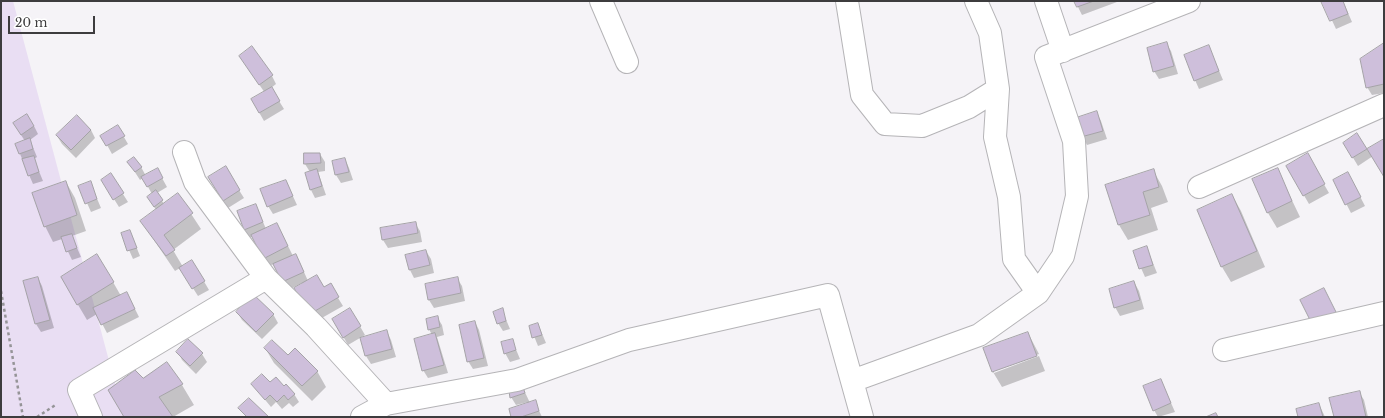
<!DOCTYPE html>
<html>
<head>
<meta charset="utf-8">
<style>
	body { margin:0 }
	#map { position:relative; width:1385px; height:418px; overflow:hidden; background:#f5f3f7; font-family:"Libre Baskerville",serif }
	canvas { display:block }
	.frame { position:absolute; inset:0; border:2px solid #3d3c3e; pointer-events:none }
	.scale { position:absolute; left:8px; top:16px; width:87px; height:18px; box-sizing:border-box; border:2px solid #3d3c3e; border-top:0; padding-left:5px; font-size:12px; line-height:14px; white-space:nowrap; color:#3d3c3e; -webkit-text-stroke:3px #fff; paint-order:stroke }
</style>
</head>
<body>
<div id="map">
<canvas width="1385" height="418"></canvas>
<div class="frame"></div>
<div class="scale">20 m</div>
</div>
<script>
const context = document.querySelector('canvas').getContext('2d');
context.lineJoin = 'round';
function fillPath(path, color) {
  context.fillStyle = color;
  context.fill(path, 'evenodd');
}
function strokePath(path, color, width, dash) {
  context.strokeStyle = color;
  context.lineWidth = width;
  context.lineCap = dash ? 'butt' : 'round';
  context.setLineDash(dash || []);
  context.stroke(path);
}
fillPath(new Path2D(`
	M1,1H13L124,417H1Z`), '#e9def3');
fillPath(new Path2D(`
	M1075,1H1117V2L1082,15Z
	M1323,1H1343L1352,22L1336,29Z
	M1166,43L1171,51L1178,74L1159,79L1154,71Z
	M1384,45V93L1372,95L1367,87Z
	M1209,47L1223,80L1199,89L1195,80Z
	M245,64L272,76L276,84L271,88L284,109L264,121L252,100L265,93Z
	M1097,113L1101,121L1107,139L1087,145L1082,136Z
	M34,126L38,134L30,140L37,157L34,159L43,181L33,184L20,154L25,141L19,132Z
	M118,127L128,144L112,154L102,136Z
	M91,130L95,138L76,158L62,144L57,136Z
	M1357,135L1367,150L1384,141V175L1373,156L1358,166L1349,151Z
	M320,154L325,162V171L318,172L326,195L315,198L311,190L310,172L305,164Z
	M1307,155L1329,193L1309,204L1287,166Z
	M345,159L349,168L353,180L341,183L336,175L333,162Z
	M129,163L141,167L146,176L157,169L167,187L157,193L164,204L178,194L201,229L173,250L183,267L192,261L209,290L198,296L180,268L175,271L141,221L156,210L148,197L152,194L143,178L140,180Z
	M225,168L244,198L228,208L214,185Z
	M1277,169L1300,217L1277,228L1268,213Z
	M1153,170L1162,186L1168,202L1151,208L1158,230L1128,240L1119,225L1106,186Z
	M111,175L128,202L119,207L102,180Z
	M1334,180L1352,181L1365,206L1351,213Z
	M286,181L297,205L273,214L268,206Z
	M66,182L75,198L86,231L72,236L81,257L72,260L62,239L53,242L45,226Z
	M90,182L101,208L91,212L80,187Z
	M1232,195L1241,211L1265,267L1231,282L1222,267L1198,210Z
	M256,205L266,229L281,232L293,256L296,255L300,263L308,281L324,288L330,285L343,306L320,319L313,318L302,283L288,290L274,264L268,266L253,236L249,238L245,230Z
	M415,223L420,231L422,242L388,248L383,240L381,229Z
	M130,231L140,256L133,259L122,234Z
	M1147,248L1157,273L1145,277L1134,252Z
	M426,251L431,259L434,273L414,278L410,270L406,256Z
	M38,278L42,286L54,328L41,332L36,324Z
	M457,278L462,286L465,301L434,308L429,300Z
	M113,282L121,296L131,301L139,317L107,333L97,314L87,320L71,293Z
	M1134,282L1139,291L1144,309L1120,316L1115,307Z
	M350,309L365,335L348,345L333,319Z
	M502,310L510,329L503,331L498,323Z
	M237,312L273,314L278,323L262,339L242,320Z
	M437,317L442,325L444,335L437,337L448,373L428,378L423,370L432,335L429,329Z
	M475,322L479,330L488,366L473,369L468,361Z
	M538,324L546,343L538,346L530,326Z
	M387,332L391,340L396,357L371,364L366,356L362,339Z
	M1028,333L1039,354L994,371V373L1039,356L1045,371L1002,387L993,372L985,349Z
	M512,340L520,359L510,362L505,353Z
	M265,348L288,356L317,371L326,387L312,401L274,363Z
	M178,352L202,354L207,362L196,374L182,360Z
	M166,364L182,385L194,405L173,417H125L143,380Z
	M1161,380L1175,412L1158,417L1154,410Z
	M252,384H270L284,387L294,394L299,402L293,407L289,403L282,409L276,402L271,407Z
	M523,388L530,403L535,402L542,417H512L528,404V402L516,405L511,397Z
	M1359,392L1364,400L1368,417H1335Z
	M1319,404L1325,417H1299Z`), '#0003');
const building = new Path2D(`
	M1074,1H1094L1077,7Z
	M1321,1H1343L1348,14L1330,21Z
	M1167,42L1174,66L1153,72L1147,48Z
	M1384,43V84L1366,88L1360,59Z
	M1209,45L1219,71L1194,81L1184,55Z
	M252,46L273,75L259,85L239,56Z
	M272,87L280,101L259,113L251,99Z
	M1097,111L1103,131L1081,137L1076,118Z
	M27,114L34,126L21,135L13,123Z
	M77,115L91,130L71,150L56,135Z
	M118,125L125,136L106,146L100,136Z
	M1357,133L1367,149L1352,158L1343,143Z
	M30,138L33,149L19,154L15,144Z
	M1384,139V177L1367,149Z
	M304,153H320L321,163L304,164Z
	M1308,153L1325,184L1303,196L1286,166Z
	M34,156L39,172L28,176L22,159Z
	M134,157L142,167L135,172L127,162Z
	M345,158L349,172L335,175L332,161Z
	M226,166L240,190L223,201L208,177Z
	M158,168L163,178L147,187L141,177Z
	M1278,168L1292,201L1267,213L1252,179Z
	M317,169L322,186L310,190L305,173Z
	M1154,169L1159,187L1143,192L1150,215L1118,225L1105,185Z
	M1348,172L1361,197L1345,205L1333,180Z
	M111,173L124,193L113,200L101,180Z
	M286,180L293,196L267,207L260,189Z
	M66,181L77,215L44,227L32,193Z
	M91,181L97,199L85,204L78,186Z
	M156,190L163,200L154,207L147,197Z
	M178,193L193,213L164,235L175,250L166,256L140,221Z
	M1232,194L1257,251L1221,267L1197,210Z
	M256,204L263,222L244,230L237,211Z
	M416,222L418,233L382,240L380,228Z
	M277,223L288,246L263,259L251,235Z
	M130,230L137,248L127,251L121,233Z
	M72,234L77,248L66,252L61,237Z
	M1147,246L1153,265L1139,269L1133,251Z
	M426,250L430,265L409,270L405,255Z
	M97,254L114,282L77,305L61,277Z
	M296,254L304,272L282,282L273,264Z
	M192,260L205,281L192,289L179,268Z
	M317,275L324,287L331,283L339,297L315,311L312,307L307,310L294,288Z
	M38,277L50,320L35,324L23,281Z
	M458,277L461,293L428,300L425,284Z
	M1134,281L1140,300L1114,308L1109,289Z
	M1324,288L1336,312L1312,324L1300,300Z
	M127,292L135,309L101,325L93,308Z
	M253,294L274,314L256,332L236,312Z
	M350,308L361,326L343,338L332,319Z
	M503,308L506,321L497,324L493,312Z
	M438,316L440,327L428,330L426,319Z
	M475,321L484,358L467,362L459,325Z
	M538,323L542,335L532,338L529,326Z
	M387,330L392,349L365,356L360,338Z
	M1028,332L1037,356L992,372L983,348Z
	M435,333L444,365L422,371L414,339Z
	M188,339L203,353L190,366L176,352Z
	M513,339L516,350L504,354L501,342Z
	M272,340L288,355L295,348L318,371L302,386L264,348Z
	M167,362L183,384L159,397L173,417H124L108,390L135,370L143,378Z
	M262,374L270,382L276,377L284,386L286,384L295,394L288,400L284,395L277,402L270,395L265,400L251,384Z
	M1161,379L1171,403L1153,411L1143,386Z
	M523,387L525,393L510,398L509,391Z
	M1360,391L1366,417H1334L1329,398Z
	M249,398L269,417H247L238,408Z
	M536,400L539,411L521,417H511L509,409Z
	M1319,403L1323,417H1298L1296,409Z
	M1216,413L1218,417H1206Z`);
fillPath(building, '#cebfdb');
strokePath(building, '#a5a3a7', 1);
const street = new Path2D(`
	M601,1L627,62
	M847,1L862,95L885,124L922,126L969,107L998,89
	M976,1L990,33L998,89L995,137L1009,197L1014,259L1038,293
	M1046,1L1063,51
	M184,152L195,182L266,278L316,327L386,404
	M1199,187L1384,105
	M1224,350L1384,313
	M852,381L979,335L1038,293L1063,256L1077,196L1074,141L1046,57L1189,1
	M91,417L79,390L266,278
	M362,417L386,404L517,380L629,340L828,295L862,417`);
strokePath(street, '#b5b4b7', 24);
strokePath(new Path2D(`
	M1,291L23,417
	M37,417L57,404`), '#959497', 2.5, [3, 3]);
strokePath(street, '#fff', 22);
</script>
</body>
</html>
